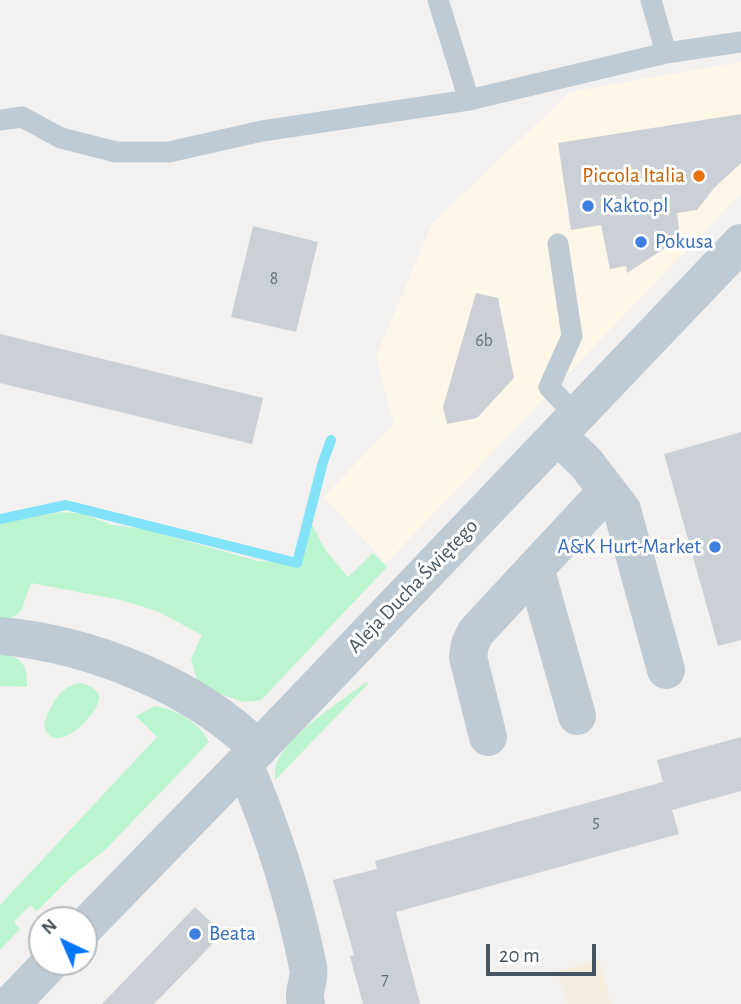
<!DOCTYPE html>
<html>
<head>
<meta charset="utf-8">
<style>
	body { margin:0 }
	#map { position:relative; width:741px; height:1004px; overflow:hidden; background:#f3f0f0; font-family:"Alegreya Sans",sans-serif }
	canvas { display:block }
	.north { position:absolute; left:28px; top:906px; width:70px; height:70px; box-sizing:border-box; background:#fff; border:2px solid #b5bbbf; border-radius:50%; rotate:316deg; font-size:19px; font-weight:700; line-height:28px; text-align:center; color:#455460 }
	.north::after { content:''; display:block; margin:auto; width:24px; height:32px; background:#0276fa; clip-path:polygon(50% 0,100% 100%,50% 72%,0 100%) }
	.scale { position:absolute; left:486px; top:944px; width:110px; height:32px; box-sizing:border-box; border:4px solid #455460; border-top:0; padding-left:9px; font-size:21px; line-height:24px; white-space:nowrap; color:#455460; -webkit-text-stroke:5px #fff; paint-order:stroke }
</style>
</head>
<body>
<div id="map">
<canvas width="741" height="1004"></canvas>
<div class="north">N</div>
<div class="scale">20 m</div>
</div>
<script>
const context = document.querySelector('canvas').getContext('2d');
context.lineJoin = 'round';
function fillPath(path, color) {
  context.fillStyle = color;
  context.fill(path, 'evenodd');
}
function strokePath(path, color, width, dash) {
  context.strokeStyle = color;
  context.lineWidth = width;
  context.lineCap = dash ? 'butt' : 'round';
  context.setLineDash(dash || []);
  context.stroke(path);
}
function write(font, color, halo, rows, align = 'center') {
  context.font = font + ' "Alegreya Sans",sans-serif';
  context.lineWidth = 6;
  context.setLineDash([]);
  context.textBaseline = 'middle';
  context.strokeStyle = halo;
  context.fillStyle = color;
  for (const [text, x, y, turn = 0] of rows) {
    context.save();
    context.translate(x, y);
    context.rotate((+turn || 0) * Math.PI / 180);
    context.textAlign = isNaN(turn) ? turn : align;
    if (halo) context.strokeText(text, 0, 0);
    context.fillText(text, 0, 0);
    context.restore();
  }
}
fillPath(new Path2D(`
	M741,62V193L386,563L324,497L394,424L376,356L432,224L570,92Z`), '#fef7e8');
fillPath(new Path2D(`
	M62,512L83,514L112,525L144,529L258,561L278,562L298,568L311,523L326,551L348,577L373,553L387,567L261,700L244,702L212,691L197,681L191,659L202,635L157,611L121,600L31,583L21,611L7,621L0,620V523Z
	M0,653C22,657 28,665 27,687L1,686L0,688Z
	M366,682L368,684L275,780C275,773 275,765 279,758C296,729 339,703 366,682Z
	M82,683C89,686 97,688 99,696C103,710 53,762 44,725C50,705 60,685 82,683Z
	M155,706C177,710 198,721 209,742L104,851L72,876L37,911L30,905L14,922L20,929L0,950V905L157,737L136,716Z`), '#baf5cf');
fillPath(new Path2D(`
	M599,959L611,1004H567L557,972Z`), '#f5eedf');
strokePath(new Path2D(`
	M0,519L66,505L297,563L323,462L331,440`), '#82e2f7', 10);
fillPath(new Path2D(`
	M741,114V163L714,188L697,210L677,213L680,237L673,247L665,248L627,273L626,266L610,269L601,225L571,230L558,143Z
	M253,226L318,242L296,332L231,317Z
	M476,293L498,298L514,378L477,418L447,424L443,407Z
	M0,334L263,398L252,444L0,383Z
	M741,432V640L718,646L664,454Z
	M741,737V791L672,810L679,834L396,912L420,1004H363L350,956L354,955L333,880L377,869L375,861L663,782L657,760Z
	M195,907L222,933L198,959L154,1004H102Z`), '#cbcfd6');
strokePath(new Path2D(`
	M438,0L469,100
	M651,0L666,53
	M0,120L22,117L61,138L116,152H169L262,131L469,100L666,53L741,42
	M558,244L572,336L549,387L576,416`), '#bfcbd4', 21);
strokePath(new Path2D(`
	M558,436L586,463L622,510L666,670
	M535,568L577,716
	M0,636C90,644 194,685 258,749
	M488,737L468,657L470,644L476,632L607,491
	M244,764C272,829 294,897 308,967C311,979 302,991 306,1004
	M84,928L258,749L741,243
	M11,1004L51,962`), '#bfcbd4', 38);
for (const [x, y, r, color] of [
	[699,176,7,"#e8710a"],
	[588,206,7,"#3f7fe0"],
	[641,242,7,"#3f7fe0"],
	[715,547,7,"#3f7fe0"],
	[195,934,7,"#3f7fe0"]
]) {
  const dot = new Path2D();
  dot.arc(x, y, r, 0, 2 * Math.PI);
  context.fillStyle = color;
  context.fill(dot);
  strokePath(dot, '#fff', 2.5);
}
write('18px', '#66737e', null, [
	["8",274,279],
	["6b",484,341],
	["5",596,822],
	["7",385,980]
]);
write('21px', '#c56008', '#fff', [
	["Piccola Italia",685,176]
], 'right');
write('21px', '#366cbe', '#fff', [
	["Kakto.pl",602,206],
	["Pokusa",655,242],
	["A&K Hurt-Market",701,547,"right"],
	["Beata",209,934]
], 'left');
write('21px', '#455460', '#fff', [
	["Aleja Ducha Świętego",413,586,-46]
]);
</script>
</body>
</html>
